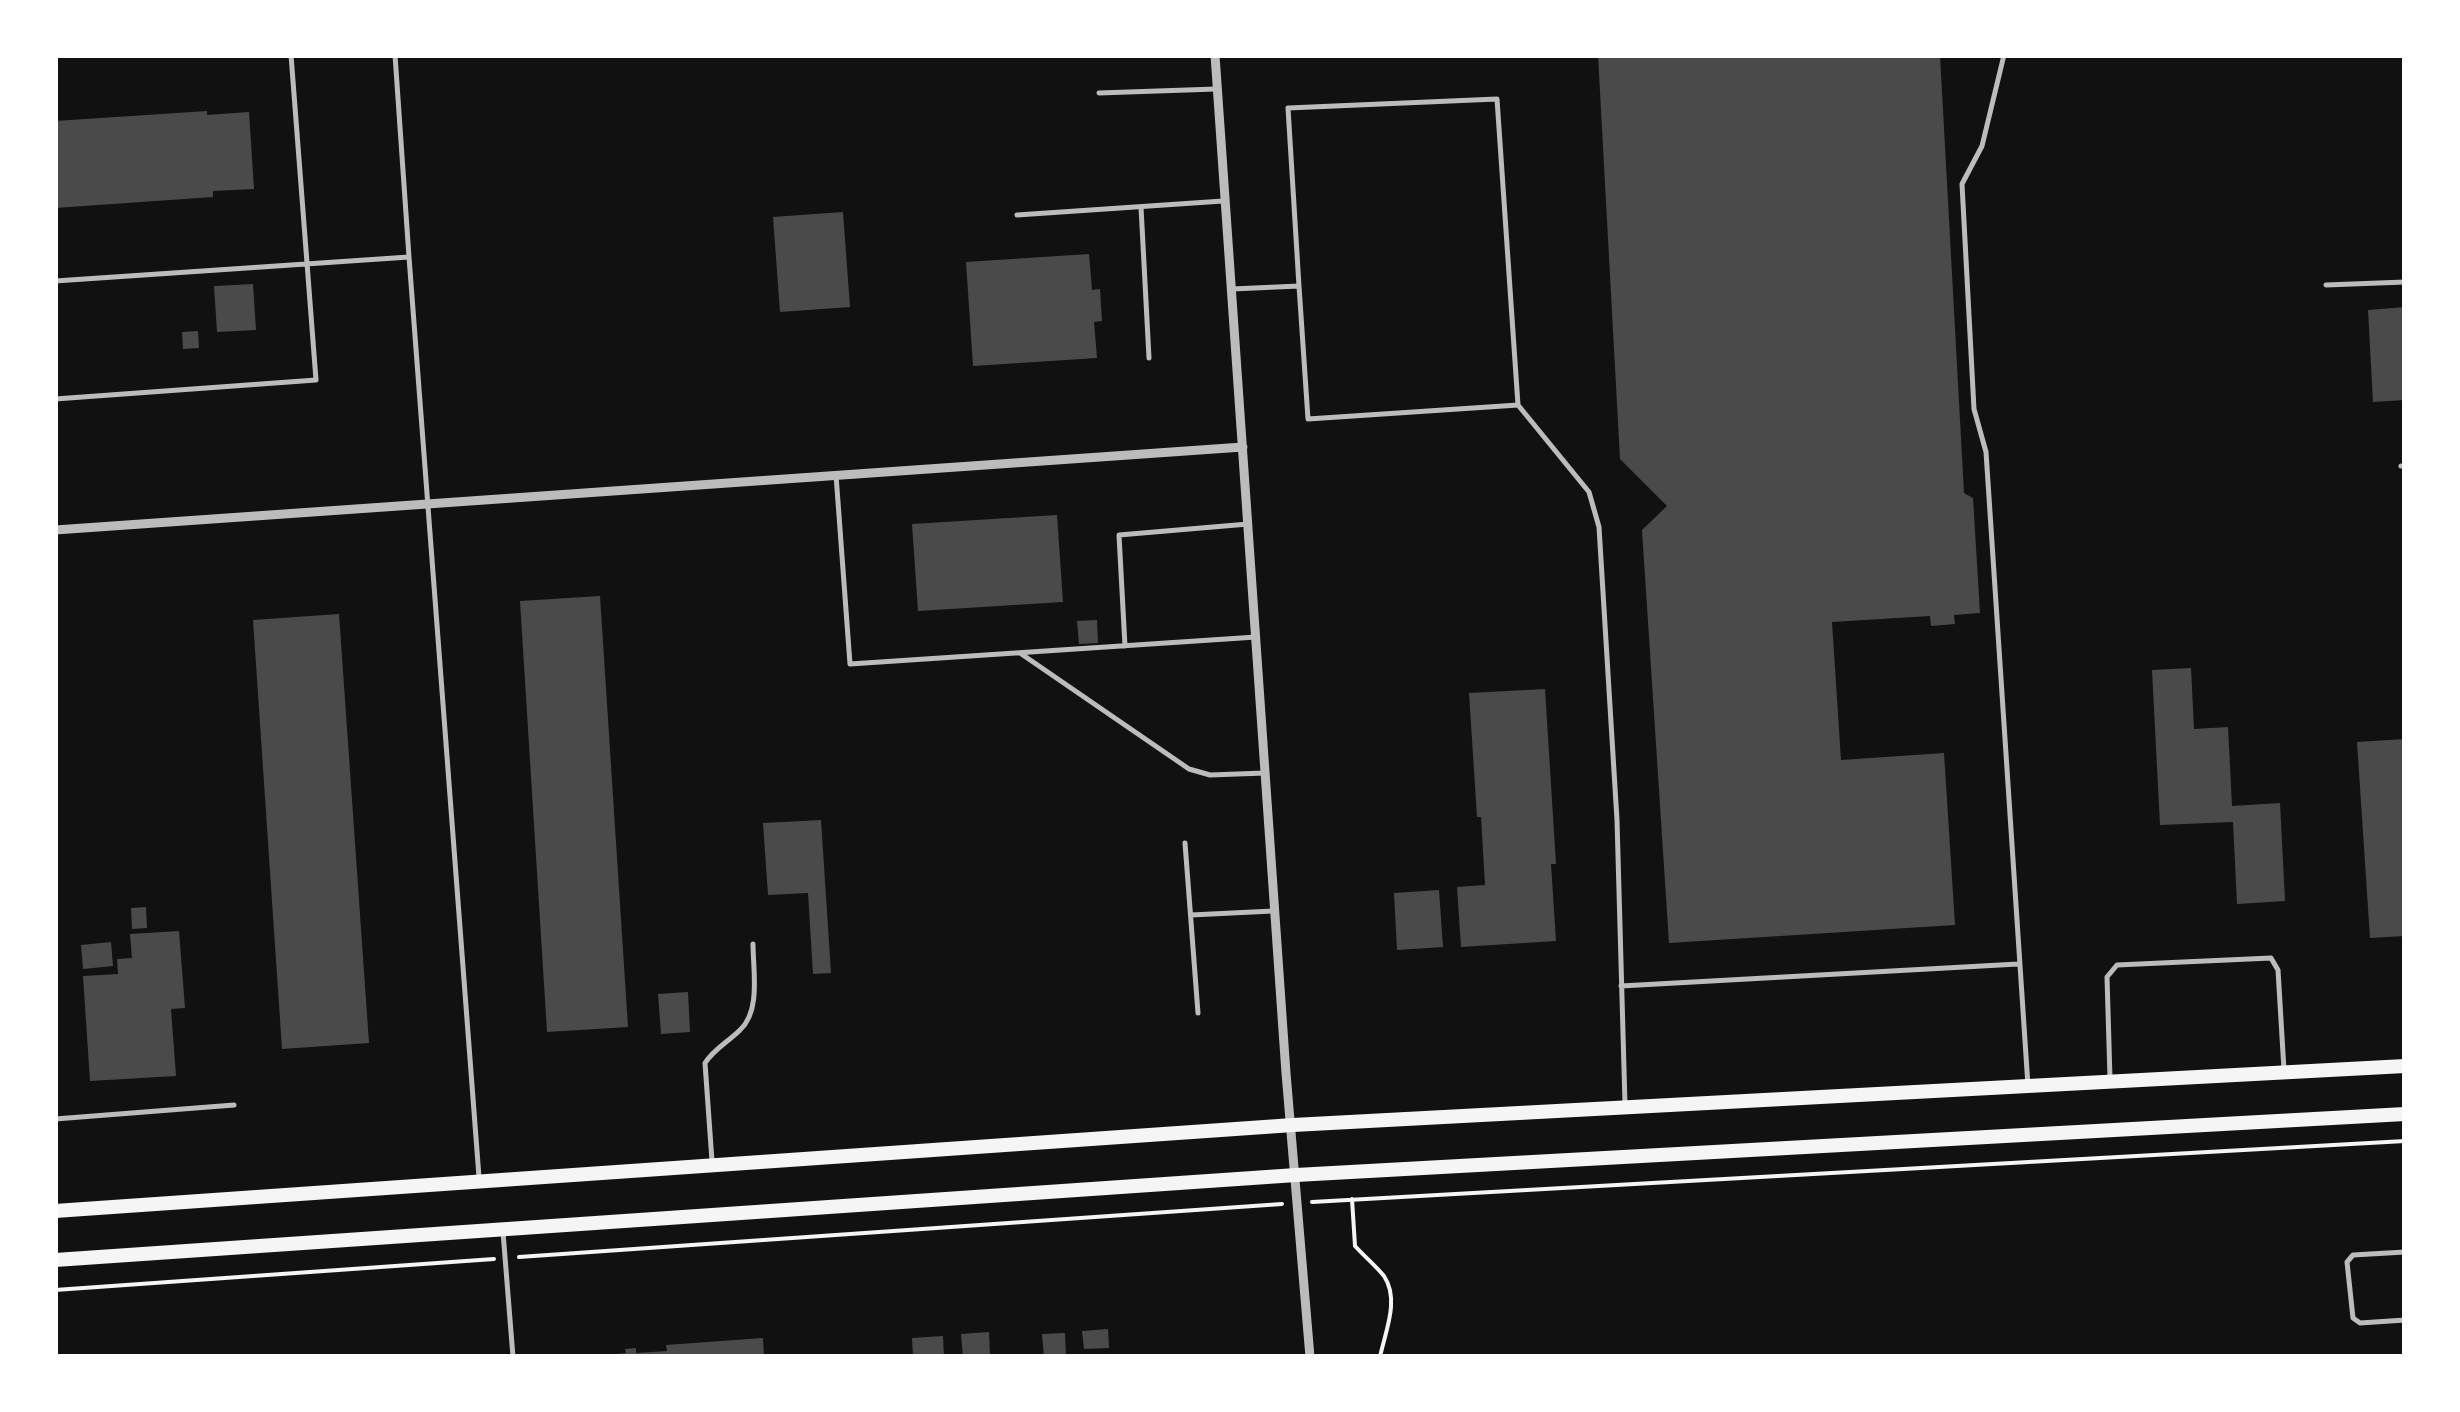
<!DOCTYPE html>
<html>
<head>
<meta charset="utf-8">
<style>
	body { margin:0 }
	#map { position:relative; width:2460px; height:1412px; overflow:hidden; background:#111; font-family:Georgia,serif }
	canvas { display:block }
	.frame { position:absolute; inset:0; border:58px solid #fff; pointer-events:none }
</style>
</head>
<body>
<div id="map">
<canvas width="2460" height="1412"></canvas>
<div class="frame"></div>
</div>
<script>
const context = document.querySelector('canvas').getContext('2d');
context.lineJoin = 'round';
function fillPath(path, color) {
  context.fillStyle = color;
  context.fill(path, 'evenodd');
}
function strokePath(path, color, width, dash) {
  context.strokeStyle = color;
  context.lineWidth = width;
  context.lineCap = dash ? 'butt' : 'round';
  context.setLineDash(dash || []);
  context.stroke(path);
}
fillPath(new Path2D(`
	M1598,55H1940L1964,493L1973,498L1980,613L1954,615L1955,624L1931,626L1930,616L1832,622L1841,760L1944,753L1955,925L1669,943L1642,530L1667,506L1620,459Z
	M207,111V115L249,112L254,189L213,191V197L55,208V121Z
	M843,212L850,307L780,312L773,217Z
	M1089,254L1092,290L1100,289L1102,321L1094,322L1097,358L973,366L966,262Z
	M253,284L256,330L217,332L214,286Z
	M2405,307V400L2373,402L2368,310Z
	M198,331L199,348L183,349L182,332Z
	M1057,515L1063,602L918,611L912,524Z
	M600,596L628,1027L547,1032L520,601Z
	M339,614L369,1043L282,1049L253,620Z
	M1097,620L1098,643L1079,644L1077,621Z
	M2191,668L2194,729L2228,727L2232,806L2280,803L2285,901L2237,904L2233,822L2160,825L2152,670Z
	M1545,689L1556,864H1551L1556,941L1461,947L1457,887L1485,885L1481,817H1477L1469,693Z
	M2405,739V936L2370,938L2357,742Z
	M821,820L831,973L813,974L808,893L768,895L763,823Z
	M1439,890L1443,947L1397,950L1394,893Z
	M146,907L147,928L132,929L131,908Z
	M179,931L185,1008L171,1009L176,1076L90,1081L83,976L118,974L117,959L132,958L130,934Z
	M111,942L113,966L83,969L81,945Z
	M688,992L690,1032L661,1034L658,994Z
	M1108,1329L1109,1348L1084,1349L1082,1331Z
	M989,1332L990,1357H963L961,1334Z
	M1065,1333L1066,1356L1044,1357L1042,1334Z
	M943,1336L944,1357H913L912,1338Z
	M763,1338L764,1357H616V1354L626,1353L625,1349L636,1348V1353L667,1351L666,1345Z`), '#4a4a4a');
strokePath(new Path2D(`
	M1352,1199L1355,1246C1364,1256 1376,1266 1384,1276C1400,1300 1385,1332 1380,1357
	M1312,1202L2405,1141
	M519,1257L1282,1204
	M55,1290L494,1259`), '#f5f5f5', 4);
strokePath(new Path2D(`
	M2004,55L1982,146L1962,184L1974,409L1986,452L2028,1086
	M1099,93L1216,89
	M1141,207L1149,358
	M1017,215L1223,201
	M409,257L479,1177
	M55,281L409,257L395,55
	M2326,285L2405,282
	M1299,286L1288,108L1497,99L1518,405
	M1232,289L1299,286L1308,419L1518,405L1589,492L1599,527L1617,820L1625,1104
	M55,399L316,380L291,55
	M2401,466H2405
	M836,475L850,664L1256,637
	M1125,646L1119,535L1248,524
	M1020,653L1189,769L1210,775L1265,773
	M1185,843L1198,1013
	M1191,915L1273,911
	M1621,986L2018,964
	M2110,1078L2107,977L2117,965L2271,958L2278,970L2284,1070
	M55,1119L234,1105
	M712,1161L705,1063C714,1049 728,1042 740,1030C761,1011 753,970 753,944
	M503,1232L513,1357
	M2405,1252L2353,1255L2347,1262L2353,1318L2360,1323L2405,1320`), '#bcbcbc', 5);
strokePath(new Path2D(`
	M1215,55L1286,1073L1310,1357
	M55,530L1243,447`), '#bcbcbc', 9);
strokePath(new Path2D(`
	M55,1211L1293,1125L2405,1066
	M55,1260L1296,1175L2405,1114`), '#f5f5f5', 14);
</script>
</body>
</html>
